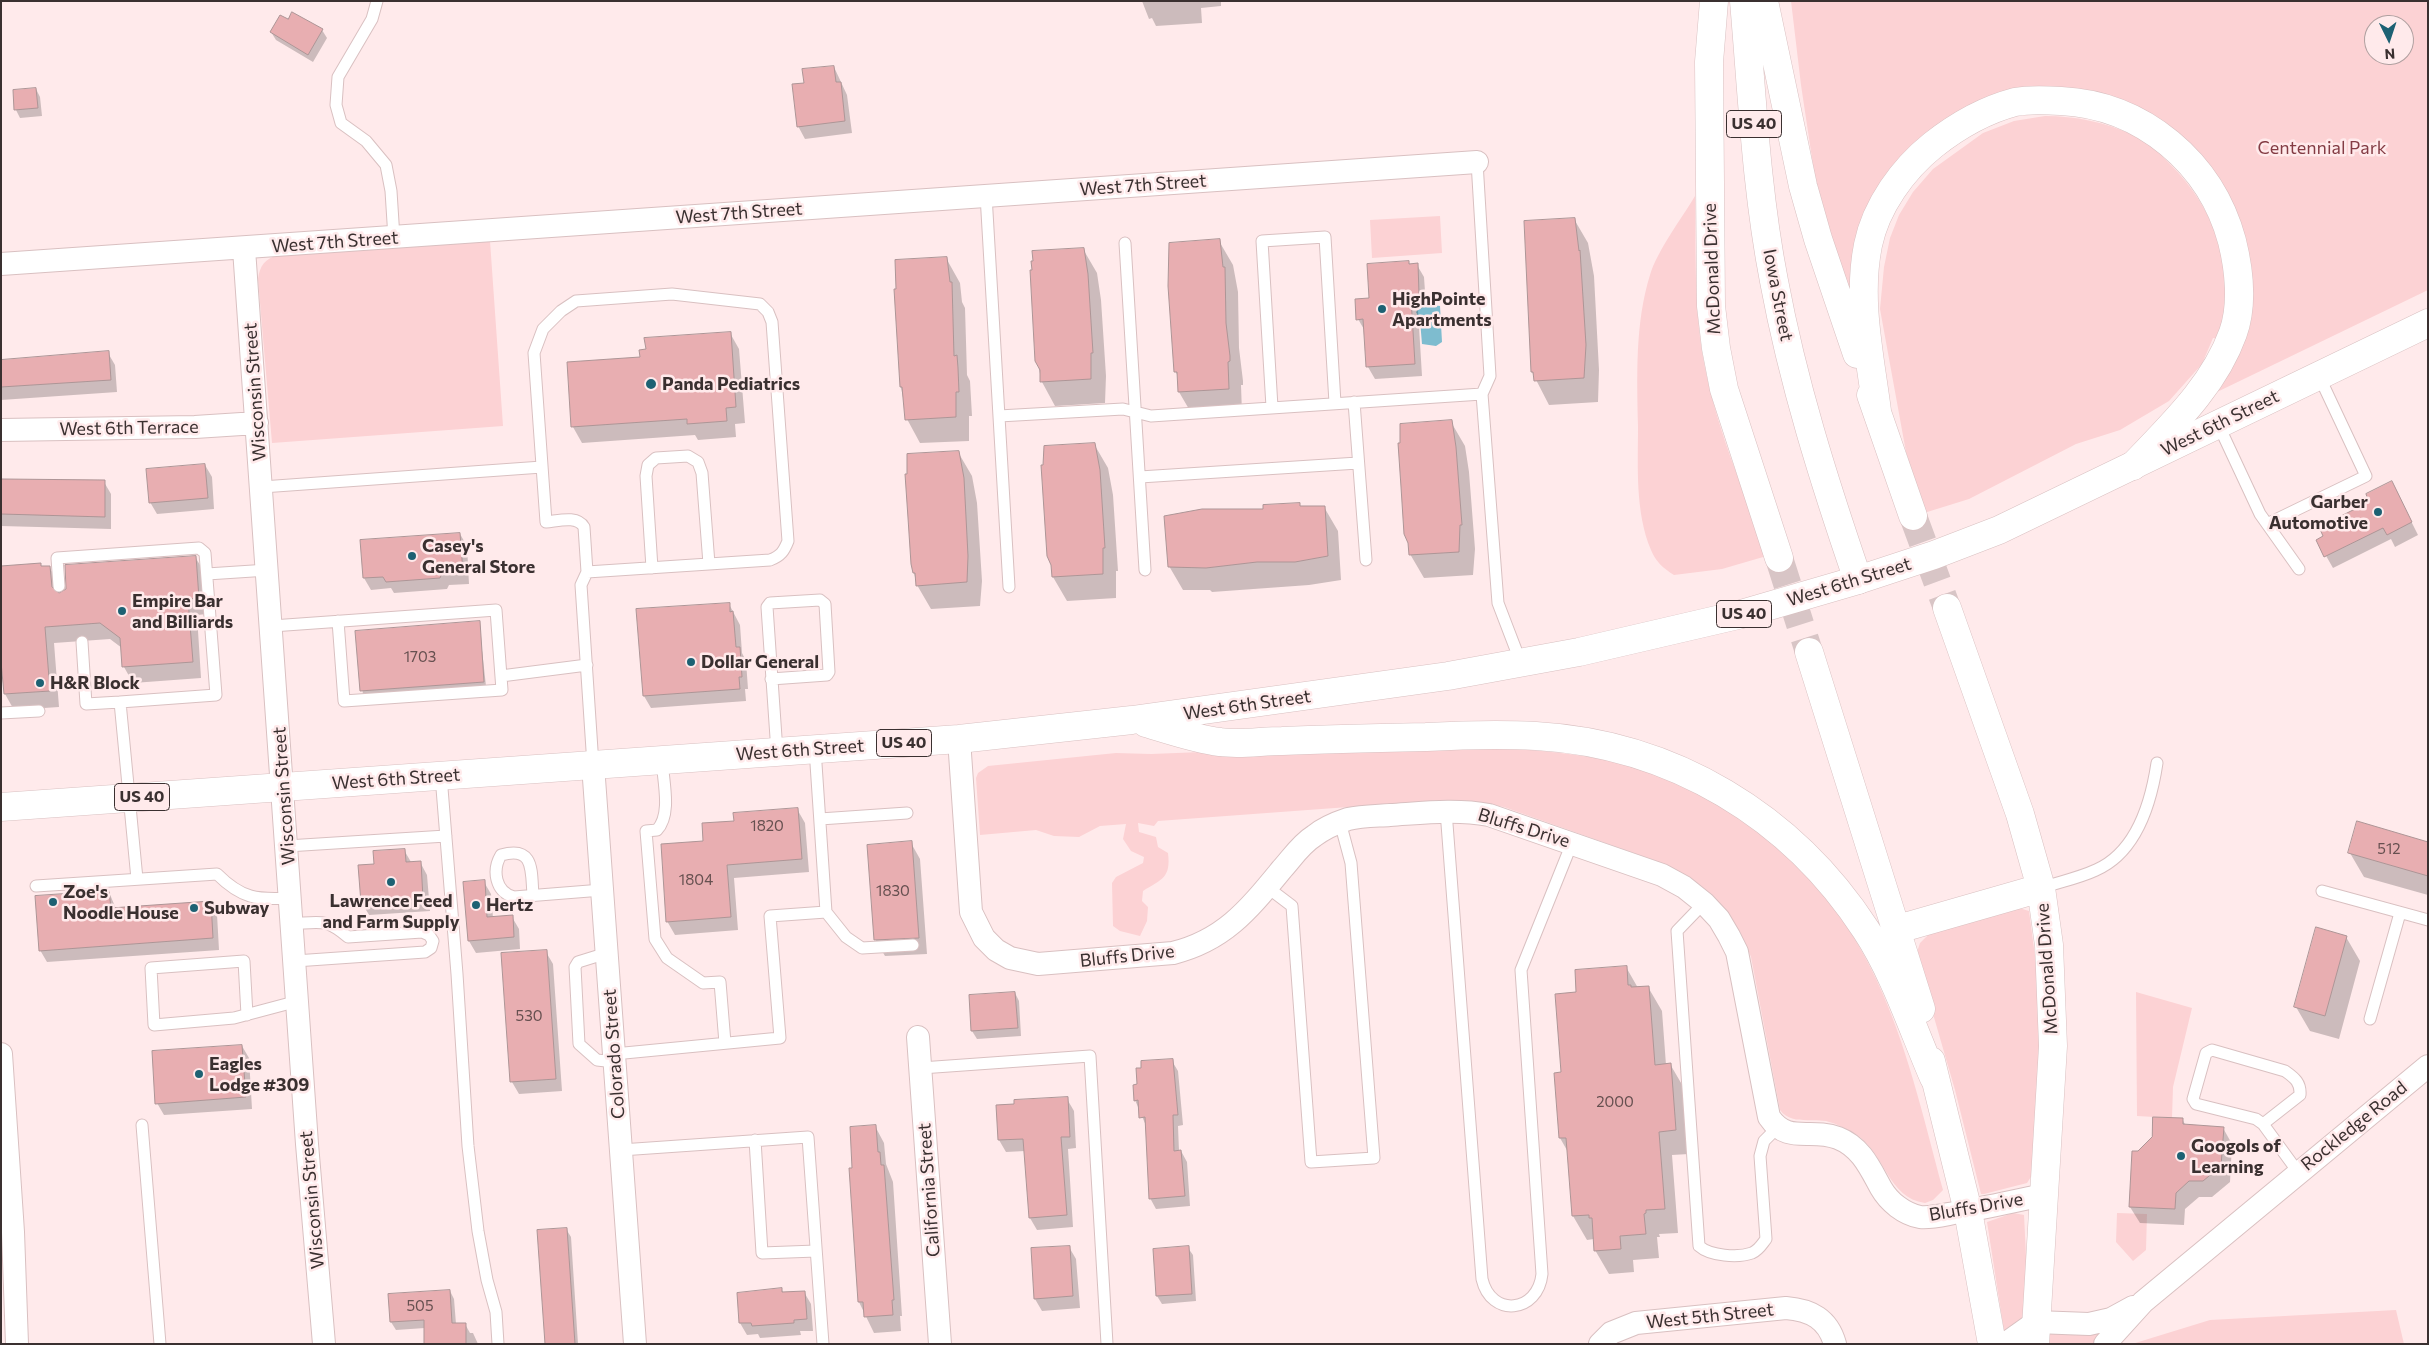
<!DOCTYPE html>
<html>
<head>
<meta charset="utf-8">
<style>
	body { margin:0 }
	#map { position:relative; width:2429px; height:1345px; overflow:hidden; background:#ffeaeb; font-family:Commissioner,sans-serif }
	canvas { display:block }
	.frame { position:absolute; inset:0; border:2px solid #3a3030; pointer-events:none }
	.north { position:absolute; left:2364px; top:15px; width:50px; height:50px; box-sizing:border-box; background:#ffeaeb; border:1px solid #b0a0a0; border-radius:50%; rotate:176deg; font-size:14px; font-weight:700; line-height:20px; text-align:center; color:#3a3030 }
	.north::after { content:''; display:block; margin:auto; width:18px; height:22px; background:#1d6173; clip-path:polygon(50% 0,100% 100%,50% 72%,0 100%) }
</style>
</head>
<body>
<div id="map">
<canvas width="2429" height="1345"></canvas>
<div class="frame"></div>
<div class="north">N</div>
</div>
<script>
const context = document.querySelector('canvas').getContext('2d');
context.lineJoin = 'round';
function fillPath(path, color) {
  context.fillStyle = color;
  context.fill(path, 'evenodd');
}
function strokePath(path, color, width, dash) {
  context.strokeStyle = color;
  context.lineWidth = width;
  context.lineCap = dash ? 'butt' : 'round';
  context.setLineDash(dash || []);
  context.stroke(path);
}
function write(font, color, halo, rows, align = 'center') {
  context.font = font + ' Commissioner,sans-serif';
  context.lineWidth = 5;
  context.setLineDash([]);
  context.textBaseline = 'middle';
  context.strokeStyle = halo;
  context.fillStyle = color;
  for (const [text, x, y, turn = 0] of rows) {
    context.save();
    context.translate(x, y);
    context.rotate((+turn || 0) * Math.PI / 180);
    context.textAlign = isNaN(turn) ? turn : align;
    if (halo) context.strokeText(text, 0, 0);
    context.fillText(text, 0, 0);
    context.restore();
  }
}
fillPath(new Path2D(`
	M1791,1H2428V290L2217,392L2234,358L2221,183L2194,147L2164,124L2066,91L1920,142L1851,291L1845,284L1840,267L1815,178L1801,85ZM2374,25H2404V55H2374Z
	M2045,116C2075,116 2105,122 2133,135C2147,141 2159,153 2169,163C2218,211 2236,273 2222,340L2213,338L2202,364L2169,401L2120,430L2076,444L1969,499L1924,513L1906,452L1880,309L1884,267L1890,238L1899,215L1913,192L1933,169L1983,133L2014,121Z
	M1695,196C1696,248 1694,300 1702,352C1714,422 1742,490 1770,555L1722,569L1674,575C1663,568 1656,562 1651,550C1635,512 1638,466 1638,426C1637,376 1635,323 1650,275C1657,251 1682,218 1695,196Z
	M1440,216L1442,253L1372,258L1370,220Z
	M490,241L503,426L272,443L258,279C260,265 265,259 278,255Z
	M1406,744C1472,747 1540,747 1606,760C1652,769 1696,790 1735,816C1877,911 1902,1035 1943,1190L1933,1200L1925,1203C1888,1198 1885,1154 1857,1135C1848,1129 1837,1124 1826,1121C1810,1118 1791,1125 1780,1110L1751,957C1732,908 1706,882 1659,862L1504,807L1472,801L1444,800L1158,821L1154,826L1138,823L1139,832L1156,837L1158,847L1168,853C1171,878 1162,879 1143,891L1142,901L1148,907L1147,921L1140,936L1120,931L1113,926L1112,883L1116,877L1143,863L1144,857L1131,851L1123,839L1126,824L1100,826L1079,837L1054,836L1036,830L980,835L976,778L978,773L988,766L1116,753L1151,754Z
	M2019,908L2029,911L2037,971L2041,1048L2034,1172L2027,1183L1984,1194H1981L1955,1090L1916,955L1920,943L1932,931Z
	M2136,992L2192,1008L2173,1087L2172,1118L2137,1116Z
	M2013,1213L2024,1215L2029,1316L2004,1331L1987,1222Z
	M2117,1213L2147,1214L2146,1250L2133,1261L2116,1242Z
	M2396,1310L2404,1344H2132L2210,1320Z
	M2045,1333H2106L2094,1344H2043Z`), '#fcd2d4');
fillPath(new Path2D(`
	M1424,304L1440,306L1442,342L1436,346L1422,344L1420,320L1416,312Z`), '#7ebccf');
fillPath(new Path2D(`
	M1142,1H1221V6L1201,8L1202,23L1156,26L1152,18L1149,19Z
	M322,30L327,38L313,62L276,40L271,32Z
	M834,67L847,95L852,133L805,139L798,126L805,84Z
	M36,89L40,97L42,116L20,118L16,110Z
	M1574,219L1588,243L1594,276L1599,370L1598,402L1549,405L1532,372Z
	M1219,241L1233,265L1238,292L1239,348L1243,381V385H1241L1242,413L1193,416L1179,392L1178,376L1175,371Z
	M1083,249L1097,273L1101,300L1106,376L1105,403L1055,406L1042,382L1039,370L1031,271Z
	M946,258L960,283L962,302L965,308L967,375L970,381L972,416H969V441L920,443L907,419L901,387Z
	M1409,262L1410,265H1417L1424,277L1426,306L1418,310L1422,376L1375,379L1368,367L1365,331L1358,319L1370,300Z
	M730,333L739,349L745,423L735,424L736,437L698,440L695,435L582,443L573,427Z
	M108,353L115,365L117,392L1,400V361Z
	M1451,422L1465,446L1469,472L1475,549L1473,575L1424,578L1410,554Z
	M1094,444L1108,468L1113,495L1118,571H1116V598L1067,601L1053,577L1052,565Z
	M958,452L972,476L977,503L982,581L980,606L931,609L917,585L914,573Z
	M205,465L212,477L214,509L157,514L150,502Z
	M1,481L104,482L111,494V529L1,526Z
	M2398,495L2418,535L2395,547L2391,539L2333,568L2317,540Z
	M1300,507H1324L1338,531L1341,580L1309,585L1212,592L1210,590H1183L1169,566L1265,510Z
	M460,534L467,546L469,584L449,585L447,589L394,593L391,588L371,590L364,578Z
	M195,557L205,573L207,614L197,615L201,678L133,683L124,667L122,648L110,639L54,643L59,707L14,710L5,694L42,567H49L59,583L60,595Z
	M729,604L740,625L742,653L746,661L748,689H745L746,701L651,708L644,696Z
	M479,623L486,686L363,695L357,632Z
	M797,809L805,823L809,872L734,878L738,930L675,935L667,921L705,842L735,822Z
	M911,843L920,859L927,954L885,956L875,939Z
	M2428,843V895L2364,877L2350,853Z
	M404,850L411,862H420L427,875L430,911L369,915L362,903L375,866Z
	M484,882L491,894L493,918L512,917L519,929L520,949L476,953L469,941Z
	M109,892L116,909L210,902L217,914L219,950L47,962L40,950Z
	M2346,937L2360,961L2339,1039L2310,1031L2296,1007Z
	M546,952L553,964L562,1091L519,1094L512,1082Z
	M1626,967L1638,988L1648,987L1662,1011L1666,1065L1670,1064L1684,1088L1689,1154L1672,1155L1678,1233L1659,1234L1660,1237H1657L1659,1258L1633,1260L1634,1272L1609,1274L1595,1250L1594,1239L1587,1240L1573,1216L1568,1152L1560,1138L1562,1073L1578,993Z
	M1015,993L1019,1001L1021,1036L977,1039L972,1031Z
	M242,1046L249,1058L252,1109L164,1115L157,1103Z
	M1172,1061L1178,1071L1183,1125L1178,1126L1179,1151H1181L1187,1162L1190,1206L1156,1209L1150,1198L1147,1128L1135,1100L1139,1086Z
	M1067,1099L1074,1111L1076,1148L1068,1149L1073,1227L1037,1230L1030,1218L1025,1151L1006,1152L999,1140Z
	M2182,1119L2186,1126L2223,1128L2232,1144L2230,1182L2212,1197H2199L2185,1209L2184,1225L2140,1223L2130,1207L2138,1152L2153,1138Z
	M875,1126L884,1143L886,1164L893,1182L902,1316H900L901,1331L874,1333L859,1302L854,1169Z
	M566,1229L571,1237L578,1344H546Z
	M1069,1247L1076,1259L1080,1308L1042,1311L1035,1299Z
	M1188,1248L1193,1255L1196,1301L1162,1304L1157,1296Z
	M781,1289L784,1293L804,1292L811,1304L813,1331H800L801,1335L760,1338L758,1334L747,1335L740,1323L738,1294Z
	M450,1291L454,1299L456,1324H465L470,1333H473L478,1344H425V1328L396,1330L391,1322L390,1295Z`), '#0003');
const building = new Path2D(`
	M292,12L323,29L308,55L270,32L280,15L288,19Z
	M834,66L836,82H841L845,121L797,127L792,84L804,83L802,69Z
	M36,88L38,108L14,110L13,90Z
	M1575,218L1579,251L1580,250L1586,345L1584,378L1534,381L1533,372H1531L1524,221Z
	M1220,239L1223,267H1225L1226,323L1230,356V361L1228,362L1229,389L1178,392L1177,372H1174L1168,286L1169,243Z
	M1084,248L1088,274L1093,353H1091V379L1040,382V370L1035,361L1030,270H1032L1031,261H1033L1032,251Z
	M947,257L950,282H952L954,356L957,355L958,368L959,392H956V417L905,420L902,387H900L894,289H896L895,260Z
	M1409,261V264L1418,263L1419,294L1411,298L1415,364L1366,367L1363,319L1356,320L1355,299L1369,298L1367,264Z
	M731,332L736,407L726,408L727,421L687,424V419L571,427L567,362L640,357L639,350L646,349L644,338Z
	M109,351L111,380L1,387V360Z
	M1452,420L1456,447L1462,525H1460L1459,552L1409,555L1408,543L1404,534L1401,487L1398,443H1400V424Z
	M1095,443L1100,470L1105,548H1103V574L1052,577L1051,565L1047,556L1041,465H1043L1044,446Z
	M959,451L964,478L968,556L967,582L916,586L915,573H913L911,564L908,518L905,474H907V454Z
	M205,464L208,498L149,503L146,469Z
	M1,479L105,480V517L1,514Z
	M2392,481L2412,522L2387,535L2383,528L2324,557L2316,540L2323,536L2319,527L2369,502L2366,494Z
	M1300,503V506H1325L1328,556L1295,562H1257L1206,568L1168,567L1164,516L1202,509H1263V505Z
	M460,533L463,572L442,573L440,578L386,582L383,577L363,578L360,540Z
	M196,556L199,598L188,599L193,662L122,667L120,638L100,623L45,627L50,691L4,694L1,662V566L41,563V566H50L52,587L59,593L66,589L65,565Z
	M730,603V612L733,611L736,647H740L742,677H739L740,689L643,696L636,609Z
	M480,621L484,682L360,691L355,631Z
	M798,808L802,859L727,865L731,917L666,922L661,844L703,841L702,823L734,821L733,813Z
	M2357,821L2428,842V876L2348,853Z
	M912,841L919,938L874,940L867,845Z
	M405,849L406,862L421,861L423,899L361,903L358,865L374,864L373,851Z
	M485,880L487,917L513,915L514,937L468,941L463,882Z
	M109,891L111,908L211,901L213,938L39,951L35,896Z
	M2316,927L2347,936L2325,1016L2294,1007Z
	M547,950L556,1079L510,1082L501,953Z
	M1627,966L1628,985H1631V987L1649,986L1655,1065L1671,1063L1676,1130L1659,1132L1665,1209L1646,1210V1213L1644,1214L1646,1234L1620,1236L1621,1249L1594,1251L1592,1218H1589V1215L1572,1216L1566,1138H1559L1554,1073L1561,1072L1555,994L1576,992L1575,970Z
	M1015,992L1018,1028L971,1031L969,995Z
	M242,1045L246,1097L155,1104L152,1051Z
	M1173,1059L1178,1115H1173L1174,1151L1181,1150L1185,1196L1149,1199L1145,1117L1139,1118L1138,1100L1134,1101L1133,1085L1137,1084L1136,1068H1141V1061Z
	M1068,1097L1070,1137H1061L1067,1215L1029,1218L1023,1139L998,1140L996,1105L1014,1104V1100Z
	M2153,1117L2183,1118V1124L2224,1127L2221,1166L2203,1181H2189L2176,1193L2175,1209L2129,1207L2132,1151H2138L2152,1137Z
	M876,1125L878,1152H880L881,1165H884L894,1300H892L893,1315L864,1317L863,1302H858L849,1168H852L850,1127Z
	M567,1228L575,1344H545L537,1230Z
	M1070,1246L1073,1296L1034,1299L1031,1248Z
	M1189,1246L1192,1294L1156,1296L1153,1249Z
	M782,1288V1292L805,1291L807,1319L794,1320V1323L752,1326L751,1323H739L737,1293Z
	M450,1290L452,1323H466V1344H424V1320L390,1322L388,1294Z`);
fillPath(building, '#e8aeb1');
strokePath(building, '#ad9596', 1);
strokePath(new Path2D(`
	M1913,516L1947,608
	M1779,558L1809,652`), '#d8c5c6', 28, [28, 14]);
const service = new Path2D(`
	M377,1L372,19L338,77L336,105L341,123L366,141L386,165L391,191L394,238
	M1477,162L1490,376L1482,394L1498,603L1521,663
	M986,195L1009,587
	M1125,243L1145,570
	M1354,402L1366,560
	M1272,407L1262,241L1325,237L1335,403
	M999,416L1123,409L1151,416L1482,394
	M2218,424L2260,514L2299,569
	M1140,477L1358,463
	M262,487L542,467
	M2267,524L2366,476L2319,376
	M652,568L646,476L648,465L656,458L688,456L698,462L702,473L709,564
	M587,572L770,560C781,556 784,551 788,541L772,322L768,312L760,304L672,294L576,301L561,311L543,329L534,353L546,522C558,521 577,515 584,527L587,572L581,585L593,765
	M207,574L268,570
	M59,586L57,558L199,548L205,553L216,695L120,702L137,879
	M272,626C346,621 421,615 496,610L502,690L344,701L338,621
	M82,642L86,704L120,702
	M501,676L587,665
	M771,679L827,675L829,672L825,604L820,600L770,603L767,607L777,752
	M1,713L39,711
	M815,749L826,912L846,937L862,948L913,945
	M662,760C663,781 672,814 657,830L646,831L655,939L667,958L703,983L720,982L725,1043
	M441,776L457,974L468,1146L478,1231L487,1280L496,1312L498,1344
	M1446,811L1482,1279C1491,1318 1538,1313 1542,1274L1521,970L1572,843
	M820,819L907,813
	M287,846L446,836
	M36,886L217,874C242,899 257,900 291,898
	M1267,887L1292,906L1311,1162L1374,1158L1351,863L1340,822
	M2041,888C2059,882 2079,878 2096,870C2137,852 2151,803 2157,763
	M2322,891L2428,920
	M533,895C531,872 535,845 501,855C492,870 495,892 514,897L602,890
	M1704,903L1677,931L1699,1246C1710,1256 1738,1258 1752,1253C1759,1250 1762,1244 1766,1239L1760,1156L1764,1141L1777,1128
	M292,924C321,922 325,918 348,937L422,932L429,935L433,941L431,948L425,952L295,961
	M607,953L578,962L575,967L579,1044L597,1060L615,1062
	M247,1015L244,961L151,968L154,1025L234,1018L298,1001
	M2370,1019L2400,913
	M614,1054L780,1038L770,916L826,912
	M921,1068L1090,1056L1107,1344
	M2263,1124L2300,1095C2301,1083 2295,1078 2285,1071L2212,1050L2206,1053L2193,1099L2196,1104L2256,1119L2263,1124L2298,1172
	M142,1125L160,1344
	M755,1140L762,1253L816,1251
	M621,1150L808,1137L823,1344`);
const minor = new Path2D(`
	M244,249L307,1144L324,1344
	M1,264L1477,162
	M1,430L195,427L257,423
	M959,739L971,912L984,938L996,950L1010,958L1038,964L1173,953C1225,940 1249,909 1282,869C1292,858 1301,844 1314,836C1324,828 1336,823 1348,819C1361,816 1376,816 1390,815C1423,813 1456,809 1489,815L1662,875L1684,887L1704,903L1719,919L1729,936L1737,952L1769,1117C1788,1145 1810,1127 1838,1138C1861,1147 1870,1168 1881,1188C1889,1202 1904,1214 1920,1217C1931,1218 1943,1215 1954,1213C1984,1208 2014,1201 2044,1195
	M593,765L635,1344
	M918,1037L940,1344
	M1,1054L13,1232L17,1344
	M1600,1344L1611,1333L1636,1323L1786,1308C1811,1310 1828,1319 1835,1344
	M2005,1344L2036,1322L2089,1324L2111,1319L2133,1307
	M2105,1344L2143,1302L2428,1066`);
const primary = new Path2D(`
	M1858,580L1934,555L1999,530L2428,323`);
const trunk = new Path2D(`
	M1714,1L1709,62L1711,306L1716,348L1724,389L1779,558
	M1764,1L1803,186L1818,239L1857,354
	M1871,395L1913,516
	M1877,411C1870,356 1857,300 1868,245C1876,206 1903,169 1933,145C1957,126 1985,110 2015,102C2030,99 2046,100 2061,101C2143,105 2211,163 2232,241C2239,269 2243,305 2233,333C2214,386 2171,426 2133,466
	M1947,608L2020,814L2041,888L2049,945L2053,1046L2035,1344
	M1809,652L1921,1009
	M1146,723C1170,730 1195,739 1220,742C1240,745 1262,741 1282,741C1330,739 1378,738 1426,737C1463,735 1500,734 1536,736C1673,744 1792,816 1866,930C1895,974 1913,1030 1934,1078
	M1,807L959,739L1132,720L1448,676L1579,652L1738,615L1858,580C1824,481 1793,383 1774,281C1756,189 1752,94 1744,1
	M1898,929L2041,888
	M1931,1061L1968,1211L1992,1344`);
strokePath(service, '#d9c0c1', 13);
strokePath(minor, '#d9c0c1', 24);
strokePath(primary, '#d9c0c1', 29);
strokePath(trunk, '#d9c0c1', 29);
strokePath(service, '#fff', 11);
strokePath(minor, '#fff', 22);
strokePath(primary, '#fff', 28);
strokePath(trunk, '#fff', 28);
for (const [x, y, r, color] of [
	[1382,309,5,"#1d6173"],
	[651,384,6,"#1d6173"],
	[2378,512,5,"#1d6173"],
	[412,556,5,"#1d6173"],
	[122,611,5,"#1d6173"],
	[691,662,5,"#1d6173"],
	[40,683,5,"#1d6173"],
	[391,882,5,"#1d6173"],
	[53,902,5,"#1d6173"],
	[476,905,5,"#1d6173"],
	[194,908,5,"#1d6173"],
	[199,1074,5,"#1d6173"],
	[2181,1156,5,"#1d6173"]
]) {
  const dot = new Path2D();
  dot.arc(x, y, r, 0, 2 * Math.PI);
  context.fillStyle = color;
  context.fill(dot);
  strokePath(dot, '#ffeaeb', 2);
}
write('15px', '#665050', null, [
	["1703",420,657],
	["1820",767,826],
	["512",2389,849],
	["1804",696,880],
	["1830",893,891],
	["530",529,1016],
	["2000",1615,1102],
	["505",420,1306]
]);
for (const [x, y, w] of [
	[1754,124,55],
	[1744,614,55],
	[904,743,55],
	[142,797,55]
]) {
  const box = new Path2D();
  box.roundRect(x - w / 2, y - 13.5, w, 27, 4);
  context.fillStyle = '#ffeaeb';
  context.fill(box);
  strokePath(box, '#3a3030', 1);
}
write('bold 16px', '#3a3030', null, [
	["US 40",1754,124],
	["US 40",1744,614],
	["US 40",904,743],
	["US 40",142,797]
]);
write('18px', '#843c44', '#ffeaeb', [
	["Centennial Park",2322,148]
]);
write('18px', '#3a3030', '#ffeaeb', [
	["West 7th Street",1143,185,-4],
	["West 7th Street",739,213,-4],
	["West 7th Street",335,242,-4],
	["McDonald Drive",1712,269,-92],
	["Iowa Street",1778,295,79],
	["Wisconsin Street",255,392,-94],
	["West 6th Street",2220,423,-26],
	["West 6th Terrace",129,428,-1],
	["West 6th Street",1849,582,-17],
	["West 6th Street",1247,705,-8],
	["West 6th Street",800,750,-4],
	["West 6th Street",396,779,-4],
	["Wisconsin Street",284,796,-94],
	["Bluffs Drive",1524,828,17],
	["Bluffs Drive",1127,956,-6],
	["McDonald Drive",2047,969,-94],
	["Colorado Street",614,1054,-94],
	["Rockledge Road",2354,1126,-39],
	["California Street",929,1190,-94],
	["Wisconsin Street",312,1200,-95],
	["Bluffs Drive",1976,1207,-10],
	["West 5th Street",1710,1316,-6]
]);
write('bold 18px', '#3a3030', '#ffeaeb', [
	["HighPointe",1392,299],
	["Apartments",1392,320],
	["Panda Pediatrics",662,384],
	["Garber",2368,502,"right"],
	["Automotive",2368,523,"right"],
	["Casey's",422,546],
	["General Store",422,567],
	["Empire Bar",132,601],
	["and Billiards",132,622],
	["Dollar General",701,662],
	["H&R Block",50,683],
	["Zoe's",63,892],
	["Noodle House",63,913],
	["Lawrence Feed",391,901,"center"],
	["and Farm Supply",391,922,"center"],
	["Hertz",486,905],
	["Subway",204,908],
	["Eagles",209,1064],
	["Lodge #309",209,1085],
	["Googols of",2191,1146],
	["Learning",2191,1167]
], 'left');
</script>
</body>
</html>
